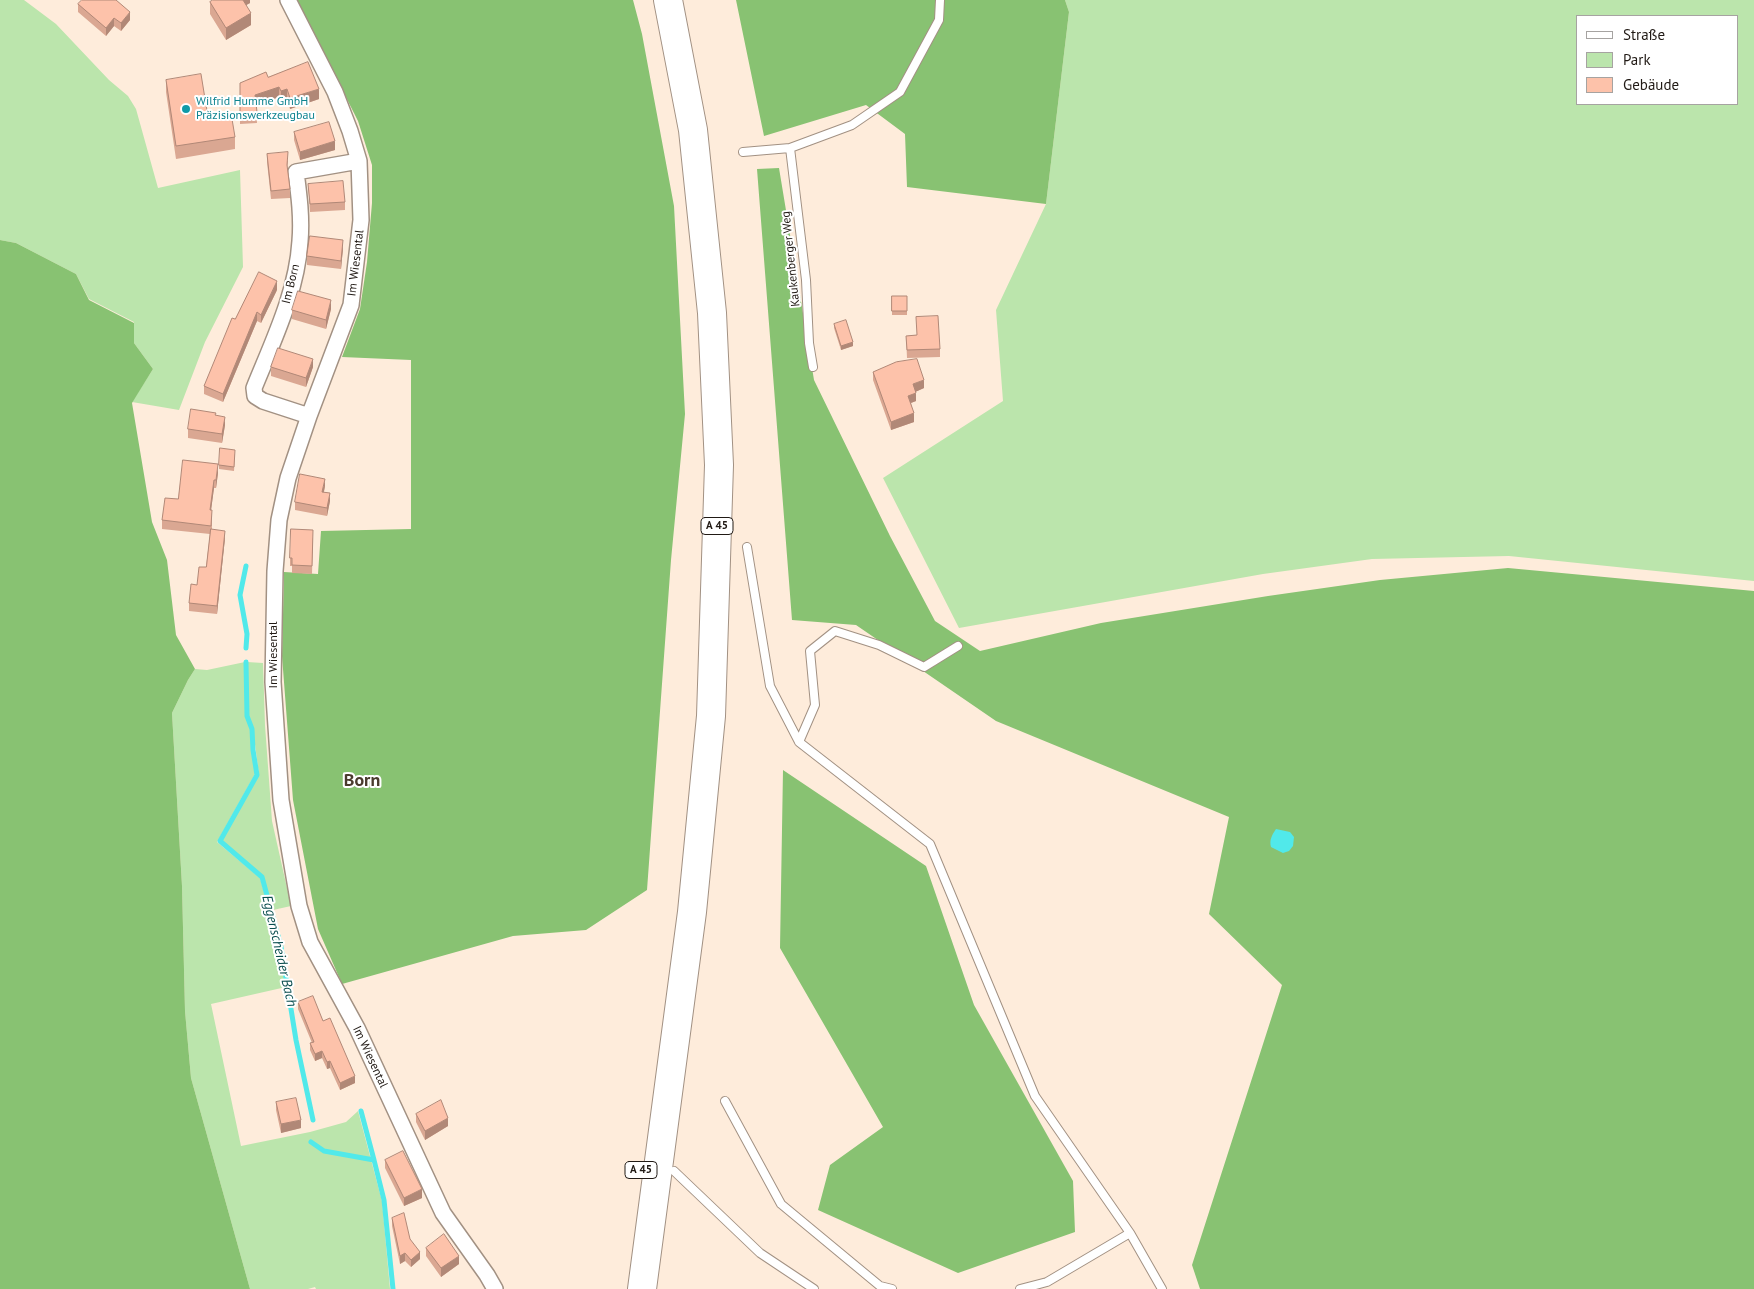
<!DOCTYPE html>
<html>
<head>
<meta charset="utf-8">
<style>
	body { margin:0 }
	#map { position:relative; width:1754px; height:1289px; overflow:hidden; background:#feecdb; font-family:"PT Sans",sans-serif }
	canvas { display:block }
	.legend { position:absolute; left:1576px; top:15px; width:162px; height:90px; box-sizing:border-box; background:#fff; border:1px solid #a6a3a1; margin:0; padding:6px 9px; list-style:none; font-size:15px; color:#211a15 }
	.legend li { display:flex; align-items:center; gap:10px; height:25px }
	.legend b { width:25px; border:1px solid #a6a3a1 }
</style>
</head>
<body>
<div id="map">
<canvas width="1754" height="1289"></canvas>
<ul class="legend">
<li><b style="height:6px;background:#fff"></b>Straße</li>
<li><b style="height:14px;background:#bbe5ac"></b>Park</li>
<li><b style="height:14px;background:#fdc2aa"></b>Gebäude</li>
</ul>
</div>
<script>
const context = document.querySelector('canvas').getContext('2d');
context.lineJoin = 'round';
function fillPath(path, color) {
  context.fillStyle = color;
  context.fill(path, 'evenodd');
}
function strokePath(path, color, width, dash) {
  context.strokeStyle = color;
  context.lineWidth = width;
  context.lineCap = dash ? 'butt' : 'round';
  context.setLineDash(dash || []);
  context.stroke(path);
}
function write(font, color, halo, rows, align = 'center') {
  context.font = font + ' "PT Sans",sans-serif';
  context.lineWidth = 4;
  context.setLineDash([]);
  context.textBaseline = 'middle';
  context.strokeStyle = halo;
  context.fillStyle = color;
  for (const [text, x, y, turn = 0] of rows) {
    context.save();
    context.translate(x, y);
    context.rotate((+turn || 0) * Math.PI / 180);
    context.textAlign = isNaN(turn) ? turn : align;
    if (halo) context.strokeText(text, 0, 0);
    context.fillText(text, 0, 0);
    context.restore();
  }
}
fillPath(new Path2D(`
	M0,0H24L56,24L109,80L128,96L136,109L158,188L240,170L243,267L205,342L179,410L132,402L153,369L134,343V322L89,299L76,274L16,243L0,240Z
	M1065,0H1754V581L1509,556L1372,559L1263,574L959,628L883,478L1003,401L996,310L1046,204L1069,12ZM1578,16H1738V104H1578Z
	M245,662L246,717L251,730L255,774L217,842L260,878L280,948L286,987L211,1004L241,1146L310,1132L346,1122L358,1111L382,1201L390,1289H316L315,1287L308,1289H250L191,1078L185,1011L182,886L172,713L188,680L195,669L207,670Z
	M247,662L263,663L265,725L272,821L291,906L273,910L263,876L221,841L259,775L253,729L248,716Z`), '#bbe5ac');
fillPath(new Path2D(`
	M297,0H633L642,34L674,206L685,414L671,560L647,890L586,930L513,936L342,984L318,929L293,800L282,656L284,572L318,574L321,531L411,529V360L342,357L360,309L367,262L372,203V165L358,121Z
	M736,0H1065L1069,12L1046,204L907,187L905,134L866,105L764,136Z
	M779,168L814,380L890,536L935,621L980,651L1101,623L1268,596L1380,580L1508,568L1754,591V1289H1200L1192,1265L1282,985L1209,914L1229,817L996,721L856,625L792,620L757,169Z
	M0,240L16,243L76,274L89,300L134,323V343L153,369L132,403L152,522L167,560L176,635L195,669L188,680L172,713L182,886L185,1011L191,1078L250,1289H0Z
	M783,770L926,866L974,1005L1073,1181L1075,1232L958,1273L818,1210L830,1165L883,1127L780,948Z`), '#88c272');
fillPath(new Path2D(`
	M1276,829L1290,832L1294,837L1293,846L1289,851L1283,853L1271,847C1269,840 1272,835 1276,829Z`), '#51e9ea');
strokePath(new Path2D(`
	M246,566L240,595L247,634L246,648
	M246,662L247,716L252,729L253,750L257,775L220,841L262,877L281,947L296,1040L313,1120
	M361,1111L374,1160
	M311,1142L324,1151L374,1160L384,1200L393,1289`), '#51e9ea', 5);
const lane = new Path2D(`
	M790,148L806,280L809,343L813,367
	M743,152L790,148L852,125L900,92L939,20L940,0
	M747,547L770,686L799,742L930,844L1035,1096L1130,1233L1162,1289
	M799,742L815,705L810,651L835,631L879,645L924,667L958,646
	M725,1101L781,1204L880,1286L892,1289
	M674,1171L760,1253L814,1289
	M1020,1289L1047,1282L1130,1233`);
const street = new Path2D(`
	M288,0L335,92L350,131L359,161L361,220L351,305L309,416L288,478L279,520L275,571L273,682L281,800L299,906L310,942L357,1028L443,1213L487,1275L495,1289
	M309,416L263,401L255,396L254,388C273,341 297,292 300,241C302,218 299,195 296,172L359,161`);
const highway = new Path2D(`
	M642,1289L692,912L711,716L719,465L712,313L693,130L668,0`);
strokePath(lane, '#a29183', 10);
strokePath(street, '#a29183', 18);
strokePath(highway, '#a29183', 30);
strokePath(lane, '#fff', 8);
strokePath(street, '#fff', 15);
strokePath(highway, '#fff', 28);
fillPath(new Path2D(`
	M250,0V3L246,5L251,25L226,40L210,14V2Z
	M78,4L130,20L121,31L114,26L106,36L78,12Z
	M268,77L319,99L290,109L287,100L281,102L279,97L256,106L257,123L240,124V114Z
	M166,80L208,117L235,137V149L176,159L166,92Z
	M294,132L335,150L300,160L294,140Z
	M267,154L288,161L287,169L290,189V198L271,199L267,162Z
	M308,184L345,202V210L310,212Z
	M343,248L341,269L307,265V256Z
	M277,290L261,323L257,321L223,402L204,394V386L235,319Z
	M892,296H907V315H892Z
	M331,309L326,329L292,319V310Z
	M834,324L853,346L841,350L834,328Z
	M916,335L940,349V357L907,358L906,336Z
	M271,367H313L306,387L271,376Z
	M873,372L924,388L915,392L916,401L911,403L914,422L891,430L873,380Z
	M216,415L225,425L222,443L188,438V429Z
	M235,454L234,471L219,469V465Z
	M218,473L216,488H214L211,510L212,518V529L225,538L217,614L189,611V603L206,567L210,534L162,529V520L178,499Z
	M325,486L324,492L330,501L327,516L295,510V502Z
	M313,538L312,574L292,573V566H290V558Z
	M298,1002L323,1021L355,1083L340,1090L330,1068L327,1069L322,1058L315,1061L310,1050V1043H312L298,1009Z
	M276,1102L301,1128L281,1133L276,1110Z
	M416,1114L448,1126L425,1140L416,1122Z
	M385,1160L422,1198L404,1206L385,1168Z
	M392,1218L410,1239L420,1259L411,1267L405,1261L400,1264L392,1226Z
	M426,1248L459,1264L441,1277L426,1256Z`), '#daa792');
fillPath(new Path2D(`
	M241,0H250V3L241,8Z
	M130,12V20L121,31V23Z
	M251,13V25L226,40V28Z
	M114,18V26L106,36V28Z
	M279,87V97L255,106V95Z
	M287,89V100L281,102V91Z
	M319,89V99L290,109V98Z
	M335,141V150L300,160V152Z
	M343,240V248L341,269V261Z
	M277,281V290L261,323V315Z
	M331,300V309L326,329V320Z
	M257,312V321L223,402V394Z
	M853,342V346L841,350V346Z
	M313,359V367L306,387V378Z
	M924,380V388L913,393V384Z
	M916,393V401L908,404V396Z
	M914,413V422L891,430V422Z
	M225,417V425L222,443V434Z
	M218,464V473L216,488V480Z
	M325,479V486L322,500V492Z
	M214,480V488L210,518V510Z
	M330,493V501L327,516V508Z
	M225,531V538L217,614V606Z
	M322,1051V1058L315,1061V1054Z
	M330,1061V1068L327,1069V1062Z
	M355,1076V1083L340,1090V1083Z
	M448,1118V1126L425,1140V1131Z
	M301,1120V1128L281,1133V1124Z
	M422,1189V1198L404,1206V1198Z
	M420,1252V1259L411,1267V1260Z
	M405,1253V1261L400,1264V1256Z
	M459,1256V1264L441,1277V1268Z`), '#b18877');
const building = new Path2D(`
	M82,0H116L130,12L121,23L114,18L106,28L78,4Z
	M213,0H243L251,13L226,28L210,2Z
	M308,62L319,89L290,98L287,89L281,91L279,87L255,95L257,112L240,114V83L266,72L268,77Z
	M201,74L208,117L231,113L235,137L176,146L166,80Z
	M329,122L335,141L300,152L294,132Z
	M288,152L287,165L290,189L271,191L267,154Z
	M343,181L345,202L310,204L308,184Z
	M310,236L343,240L341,261L307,256Z
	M259,272L277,281L261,315L257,312L223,394L204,386L232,318L235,319Z
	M298,291L331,300L326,320L292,310Z
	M892,296H907V311H892Z
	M938,316L940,349L907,350L906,336L917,335L916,317Z
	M846,320L853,342L841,346L834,324Z
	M278,348L313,359L306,378L271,367Z
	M917,359L924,380L913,384L916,393L908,396L914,413L891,422L873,372L896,362Z
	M191,409L216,413L215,415L225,417L222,434L188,429Z
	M220,448L235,450L234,467L219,465Z
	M183,460L218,464L216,480H214L210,510H212L211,526L162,520L165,498L178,499Z
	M300,474L325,479L322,492L330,493L327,508L295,502Z
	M211,529L225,531L217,606L189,603L191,584L197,585L199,567H206Z
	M291,529L313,530L312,566L292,565V558H290Z
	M313,996L323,1021L330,1018L355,1076L340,1083L330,1061L327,1062L322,1051L315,1054L310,1043L314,1042L298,1002Z
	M296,1098L301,1120L281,1124L276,1102Z
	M441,1100L448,1118L425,1131L416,1114Z
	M403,1151L422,1189L404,1198L385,1160Z
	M404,1213L410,1239L420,1252L411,1260L405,1253L400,1256L392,1218Z
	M444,1234L459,1256L441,1268L426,1248Z`);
fillPath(building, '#fdc2aa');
strokePath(building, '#b18877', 1);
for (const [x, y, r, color] of [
	[186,109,5,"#0f9aa8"]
]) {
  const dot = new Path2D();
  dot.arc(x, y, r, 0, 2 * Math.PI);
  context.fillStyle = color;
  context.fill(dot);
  strokePath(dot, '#fff', 2);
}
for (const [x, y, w] of [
	[717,526,32],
	[641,1170,32]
]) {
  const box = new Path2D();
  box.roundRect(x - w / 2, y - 8.5, w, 17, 4);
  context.fillStyle = '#fff';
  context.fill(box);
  strokePath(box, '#211a15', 1);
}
write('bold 11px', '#211a15', null, [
	["A 45",717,526],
	["A 45",641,1170]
]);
write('12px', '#0d838f', '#fff', [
	["Wilfrid Humme GmbH",196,102],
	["Präzisionswerkzeugbau",196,116]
], 'left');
write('12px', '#211a15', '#fff', [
	["Kaukenberger Weg",791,259,-96],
	["Im Wiesental",356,263,-83],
	["Im Born",291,284,-76],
	["Im Wiesental",274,655,-90],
	["Im Wiesental",370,1057,65]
]);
write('italic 14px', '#0a4e4f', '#fff', [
	["Eggenscheider Bach",279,951,77]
]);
write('bold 18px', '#4a3b2e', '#fff', [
	["Born",362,781]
]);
</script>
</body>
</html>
